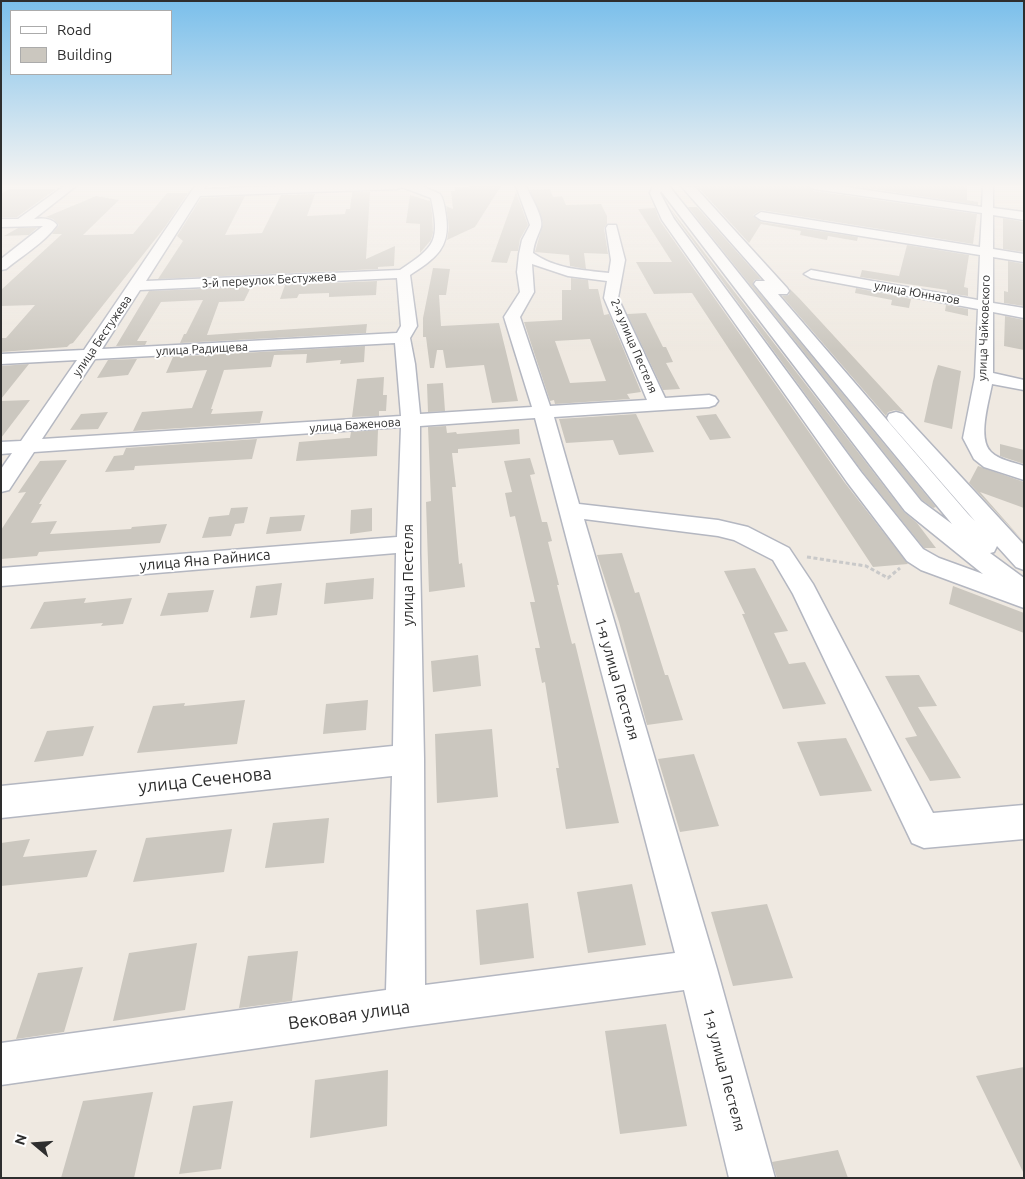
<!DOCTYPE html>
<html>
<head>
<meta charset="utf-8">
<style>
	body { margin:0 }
	#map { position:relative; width:1025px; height:1179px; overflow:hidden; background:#efe9e1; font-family:Ubuntu,sans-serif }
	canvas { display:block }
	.frame { position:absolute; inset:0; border:2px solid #2e2e2e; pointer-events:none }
	.legend { position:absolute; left:10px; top:10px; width:162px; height:65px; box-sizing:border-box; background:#fff; border:1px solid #ababab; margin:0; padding:6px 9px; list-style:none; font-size:15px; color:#2e2e2e }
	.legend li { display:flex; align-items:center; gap:10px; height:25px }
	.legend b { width:25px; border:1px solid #ababab }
	.north { position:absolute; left:10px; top:1119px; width:50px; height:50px; -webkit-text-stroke:4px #fff; paint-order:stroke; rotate:288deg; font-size:14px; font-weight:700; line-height:20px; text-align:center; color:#2e2e2e }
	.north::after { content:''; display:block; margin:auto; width:18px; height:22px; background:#2e2e2e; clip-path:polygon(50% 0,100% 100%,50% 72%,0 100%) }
</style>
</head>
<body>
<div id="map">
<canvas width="1025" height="1179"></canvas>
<div class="frame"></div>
<ul class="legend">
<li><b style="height:6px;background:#fff"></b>Road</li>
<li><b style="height:14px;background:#cbc7bf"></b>Building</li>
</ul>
<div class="north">N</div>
</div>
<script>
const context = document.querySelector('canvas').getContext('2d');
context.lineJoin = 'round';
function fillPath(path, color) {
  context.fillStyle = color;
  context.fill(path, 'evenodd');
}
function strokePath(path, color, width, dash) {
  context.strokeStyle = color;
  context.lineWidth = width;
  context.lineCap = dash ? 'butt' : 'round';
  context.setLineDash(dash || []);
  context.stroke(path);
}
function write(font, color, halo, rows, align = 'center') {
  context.font = font + ' Ubuntu,sans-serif';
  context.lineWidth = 4;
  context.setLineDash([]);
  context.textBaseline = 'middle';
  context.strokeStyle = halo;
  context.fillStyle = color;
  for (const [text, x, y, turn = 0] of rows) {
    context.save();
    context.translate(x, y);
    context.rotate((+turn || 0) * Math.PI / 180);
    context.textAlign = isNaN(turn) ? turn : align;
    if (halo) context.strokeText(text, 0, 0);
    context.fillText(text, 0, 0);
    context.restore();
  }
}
fillPath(new Path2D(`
	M501,186L475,227L447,240L449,227L446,206L453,209L451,191H455V187Z
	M697,186H807L814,191L977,214L973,244L761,210L753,215L761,222L858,237L857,241L828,236L827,240L800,235L801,231L761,224L749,243Z
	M854,186H967V200L978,202V205Z
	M9,189H56L17,217H1V194Z
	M550,189L553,197L562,196L566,205L601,204L607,216V224L604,228L608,254L584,253L586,269L570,266L569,255L535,252L543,223L530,190Z
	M352,192H370L366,259L395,246L394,266L378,267V269L158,279L183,241L177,236L201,198L245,196L225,235L262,233L281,195L315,194L307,216L345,214L346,209H350Z
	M516,192L528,225L520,239L518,251H511L507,263L491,262Z
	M167,193H188L165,227L73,343L70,344L67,347L1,352V338H6L35,305L1,306V290L62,234H52L59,225L53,219L46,217L96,196L119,200L83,235L133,234Z
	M410,195L430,201L432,213L433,233L431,240L420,253V224L406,223Z
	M688,207H697L761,279L754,280L753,285L936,507L933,508L922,500Z
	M655,208L660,221L845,483L908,564L873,567L692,293L654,294L636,262H672L638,209Z
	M670,208L904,512L917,523L936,548H924L862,471L676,218Z
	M1003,218L1024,222V252L1003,249Z
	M18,228H37L29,235L4,236Z
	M907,245L969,255L964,287L968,288V296L947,293V290L860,277L862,270L899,276Z
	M1008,261L1024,264V306L1004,303V291L1008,292Z
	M433,268L450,269L446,295H439L441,326L499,323L518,401L492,403L484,365L446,368L443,350H437L434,368H430L426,337H423V318Z
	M571,278L588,280L589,289H598L604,315L609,314L641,392L627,394L630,399L555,404L554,400L550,401L524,322L562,320V290H571ZM590,339L606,381L570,383L555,341Z
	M377,281L376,295L329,297V293L299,294L297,298L280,299L285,285Z
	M251,287L244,301L219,302L207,335L367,324L366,333L180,343L184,334H186L203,300L161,302L137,341H147L145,345L116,346L149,291Z
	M856,288L911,299L909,308L891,305L892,300L855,293Z
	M790,289L799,298L904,412L895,410L888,412L886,416L782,296L789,295Z
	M946,305L968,309V316L945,311Z
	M646,313L663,347H666L673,362L666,363L680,389L663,390L627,314Z
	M1005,316L1024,320V350L1004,346Z
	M365,346L364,362L340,364L341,360L306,363L307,354L274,355L271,367L224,370L211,409H213L211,414L263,411L260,423L133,431L142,412L192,408L207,370L166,373L173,357Z
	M137,359L128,375L97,378L108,360Z
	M29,364L1,399V366Z
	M938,365L961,371L952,429L924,422L933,381Z
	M384,377L383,395H387L386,411H379V416L352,417L357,379Z
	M443,383L445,411L428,412L427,384Z
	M30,400L1,438V401Z
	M108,412L98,429L70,430L81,414Z
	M636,414L654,452L619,455L613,440L566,443L559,419Z
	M716,414L731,438L710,440L696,416Z
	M446,426L447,433L456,432L457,434L519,429L520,444L458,449V453H452L456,487H452L459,564L462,563L465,587L429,592L426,502L431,501L428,427Z
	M378,430L377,456L296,461L299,442L347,438H350L351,432Z
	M257,439L252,459L135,466L134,470L105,472L114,456L123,455L126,448Z
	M1000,444L1024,450V464L1000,456Z
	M530,458L535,474L530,475L542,522H547L552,541L548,542L559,585H557L572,644L575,643L619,823L566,829L556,768H559L545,682L542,683L535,648H540L530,602H535L515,516L510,517L505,493L512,492L504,461Z
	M67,460L39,504H42L31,523L57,521L50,534L131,529L132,527L167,524L160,543L39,552L37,556L1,559V530L26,492L18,493L40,461Z
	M978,466L1024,482V508L980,492L1024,542L969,483Z
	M248,507L244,523L235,524L231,536L202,538L209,517L229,515L231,508Z
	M372,508V531L350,534L351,510Z
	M305,515L301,531L266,534L270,517Z
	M622,553L635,593L639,592L665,675H668L683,720L647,725L619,622L597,555Z
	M755,568L788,631L774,633L789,664L805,662L826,704L783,709L742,614H745L724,571Z
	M374,578L373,599L324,604L326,583Z
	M282,583L277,615L250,618L256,586Z
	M953,586L1024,613V633L949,604Z
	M214,590L208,612L160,616L168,593Z
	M86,598L84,603L132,598L123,624L101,626L103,623L30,629L44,602Z
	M478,655L481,686L433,692L431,661Z
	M919,675L937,706L918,707L961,778L930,781L905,738L917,736L885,676Z
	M245,700L237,744L137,753L153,706L185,703L184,706Z
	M368,700L366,730L323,734L326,704Z
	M94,726L83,756L34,762L47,731Z
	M492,729L498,797L437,803L435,734Z
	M846,738L872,791L820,796L797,742Z
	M694,754L719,826L680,832L658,759Z
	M329,818L324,863L265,868L273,823Z
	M232,829L224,872L133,882L146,838Z
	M30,839L23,857L97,850L87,877L1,886V843Z
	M632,884L646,945L588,953L577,892Z
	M528,903L534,958L480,965L476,910Z
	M767,904L793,978L733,986L711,912Z
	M197,943L185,1010L113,1021L129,953Z
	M298,951L292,1001L239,1008L248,956Z
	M83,967L64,1032L16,1039L38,973Z
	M666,1024L687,1126L620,1134L605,1031Z
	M1024,1067V1174L976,1076Z
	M388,1070L387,1126L310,1138L315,1080Z
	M153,1092L134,1178H61L83,1101Z
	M233,1101L221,1169L179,1174L193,1106Z
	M838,1150L848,1178H777L772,1162Z`), '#cbc7bf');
const minor = new Path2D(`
	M64,186H76L34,219C42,218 52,218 57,225C44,243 23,255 6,269L1,270V259L43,226L1,227V219H18Z
	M195,186H206L204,189L296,186H422L440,194C444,200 445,209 446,216C451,249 434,259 410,275L417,326L410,338L415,364L420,414L532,407L504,317L520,292L517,272L519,254L522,240L530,225L516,186H526C530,195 544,218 541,227C538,236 534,242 533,253C555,269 582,270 609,273L611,260L606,228L608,225H616L625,260L618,298L665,398L709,395L715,397L718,401L715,405L709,407L554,417L579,504L718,520L748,527L789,548L813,584L933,813L1024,805V839L924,848L912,843L793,594L773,560L734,540L718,536L584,519L717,969L775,1178H729L684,990L405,1027L1,1085V1043L386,990L392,776L1,818V786L393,746L396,553L1,586V568L397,537L401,427L34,452L9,490L1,492V469L12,453L1,454V442L21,441L77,360L1,364V354L84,350ZM402,187L431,198C440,241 436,246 400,270L146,281L200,196L397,189ZM532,264L568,276L607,281L604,298L647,400L550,406L520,317L534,292ZM397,278L401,326L397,333L102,349L140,290ZM395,343L401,416L42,439L95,359ZM535,418L675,953L425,985L424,759L420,553V426Z
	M653,186H669L921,501L952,524L754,284L756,281H765L681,186L696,188L787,288L789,291L787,294H778L968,514L975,521L889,422L887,418L889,414L896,412L903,414L1024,545V570L1016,567L997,546L994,552L990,553L1024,578V608L921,570L907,561L847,482L662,220L650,193ZM661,191L905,511L983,574L939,558L923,549L861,472L674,219L660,193Z
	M809,186H839L982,207L983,186H993V208L1024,212V220L993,215V249L1024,254V262L993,257V303L1024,308V318L993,312V373L1024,380V390L992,384C989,401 977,439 991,452C999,460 1013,462 1024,466V480L984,467L974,459L963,438L975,377L978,309L811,278L804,274L811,270L978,300L980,255L761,220L755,216L761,212L980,247L982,213L814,189Z`);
strokePath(minor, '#b4b7c1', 3);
strokePath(new Path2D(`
	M807,557L866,566L888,578L900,568`), '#c9c9c9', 3, [4, 2.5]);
fillPath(minor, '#fff');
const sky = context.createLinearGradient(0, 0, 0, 351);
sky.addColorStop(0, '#7abfeb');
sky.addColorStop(0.53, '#f8f5f2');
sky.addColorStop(1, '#f8f5f200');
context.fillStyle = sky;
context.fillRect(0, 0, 1025, 351);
write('12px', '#2e2e2e', '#fff', [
	["3-й переулок Бестужева",269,280,-3],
	["улица Юннатов",917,293,10],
	["улица Чайковского",984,328,-88],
	["улица Бестужева",102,336,-56],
	["2-я улица Пестеля",634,346,67],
	["улица Радищева",202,349,-3],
	["улица Баженова",355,425,-4]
]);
write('15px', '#2e2e2e', '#fff', [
	["улица Яна Райниса",205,560,-5],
	["улица Пестеля",408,575,-90],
	["1-я улица Пестеля",617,679,74],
	["1-я улица Пестеля",724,1070,75]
]);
write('18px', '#2e2e2e', '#fff', [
	["улица Сеченова",205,780,-6],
	["Вековая улица",349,1015,-8]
]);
</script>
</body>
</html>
